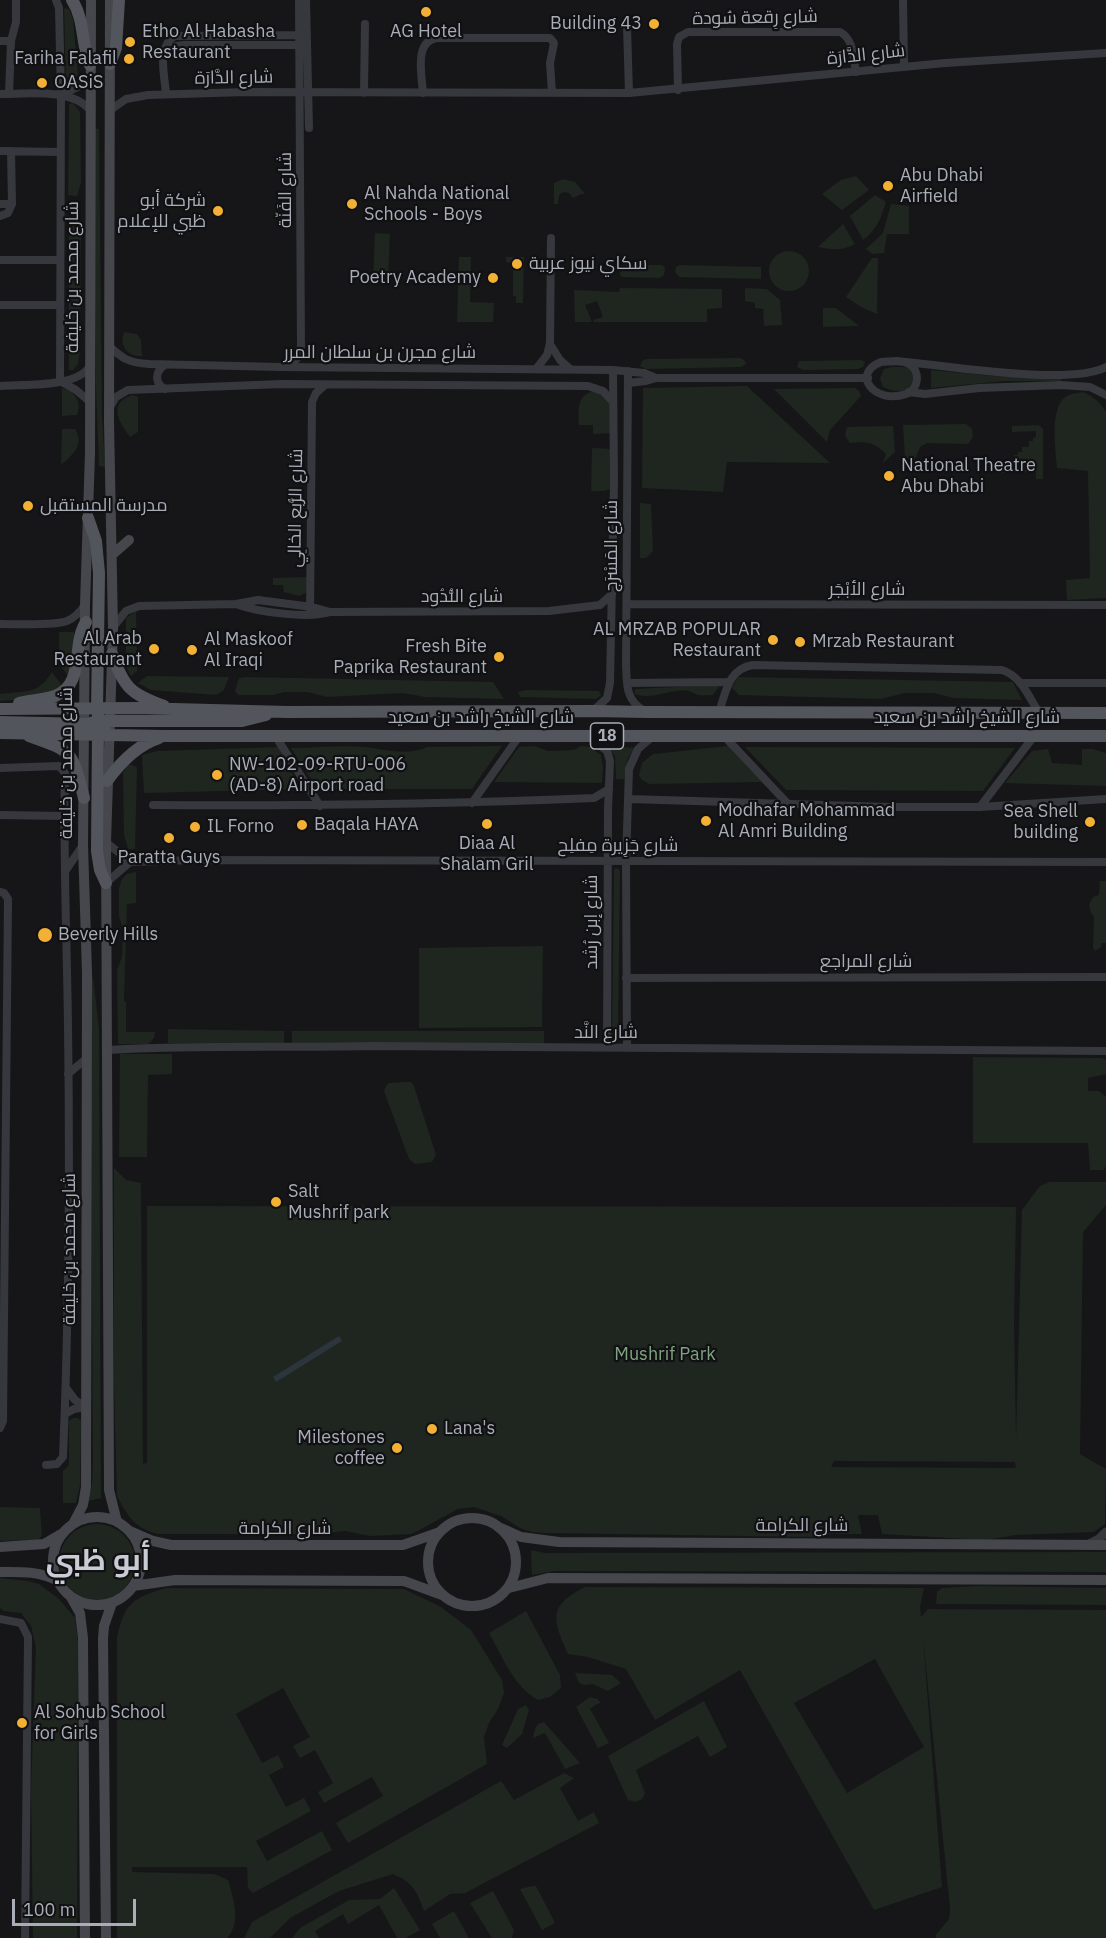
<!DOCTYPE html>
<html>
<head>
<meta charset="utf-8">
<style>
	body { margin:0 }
	#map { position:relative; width:1106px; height:1938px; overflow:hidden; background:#161618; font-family:"IBM Plex Sans",sans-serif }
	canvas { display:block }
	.scale { position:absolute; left:12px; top:1899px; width:124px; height:27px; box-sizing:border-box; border:3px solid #a8adb8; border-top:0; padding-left:8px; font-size:18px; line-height:21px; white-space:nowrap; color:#a8adb8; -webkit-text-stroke:4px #111113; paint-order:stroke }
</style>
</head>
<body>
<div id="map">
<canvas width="1106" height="1938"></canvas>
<div class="scale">100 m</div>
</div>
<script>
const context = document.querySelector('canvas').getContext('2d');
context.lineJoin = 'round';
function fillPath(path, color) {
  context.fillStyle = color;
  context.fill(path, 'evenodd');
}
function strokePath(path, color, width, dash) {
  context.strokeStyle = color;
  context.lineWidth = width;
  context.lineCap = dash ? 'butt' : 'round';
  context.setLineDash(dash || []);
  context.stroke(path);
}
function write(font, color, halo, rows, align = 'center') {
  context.font = font + ' "IBM Plex Sans",Cairo,sans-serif';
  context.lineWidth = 4.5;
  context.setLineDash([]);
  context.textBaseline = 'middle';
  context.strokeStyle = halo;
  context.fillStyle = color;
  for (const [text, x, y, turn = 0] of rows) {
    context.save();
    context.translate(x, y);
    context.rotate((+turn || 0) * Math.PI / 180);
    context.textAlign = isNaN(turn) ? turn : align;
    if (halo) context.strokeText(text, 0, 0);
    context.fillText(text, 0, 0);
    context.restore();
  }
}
fillPath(new Path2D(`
	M64,8L69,9L73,19L78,75L71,85H66Z
	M73,103L80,112L81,183L77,196L68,195L69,104Z
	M93,128L99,129L102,416L105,467L99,466L96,389Z
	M856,176L869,190L842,210L822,194L841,180Z
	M563,179L575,182L585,194H581L573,198L569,193L564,192L559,195L558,204H554V183Z
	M875,195L886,202C881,218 877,230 863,240L850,216Z
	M891,204L909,206V234H887L884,253L872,254L866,249L883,233Z
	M843,224L855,244C842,251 833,250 818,247Z
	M69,226H76L81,238L80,350L78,364L73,370H69Z
	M375,233L390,234L388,281L373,280Z
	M769 271a20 20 0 1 1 40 0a20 20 0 1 1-40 0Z
	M459,257H471L470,302L494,303L493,322H457Z
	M506,257H524L523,303H516V296H513V263L506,262Z
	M872,258H878L877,314L861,307L846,297Z
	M623,265H662L665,268L664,275L660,278L622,277L620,275V267Z
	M680,265L761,267V279L679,277L675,272L676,267Z
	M620,288L722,289V308L707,309V322H594L593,320L603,317L597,301L585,305L592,322H575L574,290L619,292Z
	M745,288L767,289L780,300L782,325L764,326L763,309L755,308V303L745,301Z
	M823,308H836L859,326L823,327Z
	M124,332L137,334L141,340L142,356C127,357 119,345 124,332Z
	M740,358L744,360L746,364L741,367L646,369L640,366L642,361L646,359Z
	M861,360L865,362L863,367L858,369L803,370L797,367L799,361H803Z
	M892,367H905L914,371V386C904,393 894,392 883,387L880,378L884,369Z
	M931,370L993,376L1061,378V381H1004L931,388Z
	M747,386L830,463L727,462L723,492L642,488L643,388Z
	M62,388L71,391C78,399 81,404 77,415L62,416Z
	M855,388L859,391L861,396L830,430L827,442L774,389Z
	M599,389L611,396V433L593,434V425H579C578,404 577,395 599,389Z
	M1083,392C1094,397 1100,402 1106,412V598L1067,600L1066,580L1090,578L1088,471L1057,468C1056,450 1048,403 1069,395C1073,393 1079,393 1083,392Z
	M132,395L138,397V432L130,437C118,421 108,404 132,395Z
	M966,424L972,429L973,437L968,444L927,443L920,447L915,459L905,458L903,425Z
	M1039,425L1043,429V479H1036V472L999,473V466L1006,463V461L1014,459V455H1018V452H1022V447H1029V441H1033V438L1036,437V431L1012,432V426Z
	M893,426L895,452L883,463L886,454C874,442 866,441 850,443L845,436L847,427Z
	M62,429H75C85,444 73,455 61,465Z
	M592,448L611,449L612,488L605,491H591Z
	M640,503L651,504L653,551L646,558H640Z
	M308,577V592L299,596L284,592L283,585H273V578Z
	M136,611L137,671L131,676L126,666V618Z
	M59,632H74V672L70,679L59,663Z
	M52,672L63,687L40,698L0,701V694C25,691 38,695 52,672Z
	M147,676L229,677L224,690L216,695L151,690L138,683Z
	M246,677L493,682L504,699L425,697L403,693L327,697L307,692H284L274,695H238L235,691L239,678Z
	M738,677L1013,682L1022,700L954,698L934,693H905L881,699L739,695L732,688Z
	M715,685L719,687L713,695C709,695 703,696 698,695C695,694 692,692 689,691C670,688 653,701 635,694L634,691L636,689Z
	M526,690L599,691L601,695L596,699L520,697L518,692Z
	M502,746L472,789H317L291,748C315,748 342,745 366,747C387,750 407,756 427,747Z
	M534,746L548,751L574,750L581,746L590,747L601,755L603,767L602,783L494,782L519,747Z
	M607,746L636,748L628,758L624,779H616L615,756Z
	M728,746L762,782L649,784L642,780L639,775L642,763L653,754Z
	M278,747L301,789L144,793L142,755L157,751Z
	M745,747L1015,748L983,791L786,790Z
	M1048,749L1052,763L1082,765V749H1093L1106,753V786L1005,783L1032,751Z
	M129,764L137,767L135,849H128L124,835L123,772Z
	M617,868L620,870L618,1035L615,1036L612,1035L614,869Z
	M136,872V903L127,904L124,1001L126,1002V1032H155L154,1038L148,1044H118L117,970L122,957L123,929L119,916V888L122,879L127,874Z
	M1100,881H1106V943H1102L1101,947L1095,951L1093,947L1094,916L1091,913L1089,905L1093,897L1099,895Z
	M543,946L542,1027L419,1028V948Z
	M90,977H93L99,1029L101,1498L88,1501L92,1485L93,1458Z
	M168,1029L284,1031V1044L168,1043Z
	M292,1031H544V1044H292Z
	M120,1054H172V1074L148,1075L147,1157H119Z
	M973,1057L1102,1058L1106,1060V1074L1088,1078V1091H1099L1106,1097V1166L1104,1170H1090L1088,1143H973Z
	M406,1082H411L414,1086L436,1155L432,1162L415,1164L409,1159L384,1091L386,1086L389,1083Z
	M114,1168L126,1180L141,1183L143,1464L147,1463V1206L1016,1207L1014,1322L1016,1439L1022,1210L1040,1186L1050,1182H1106V1205L1083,1232L1080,1454L1106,1469L1105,1524L1094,1532L1016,1535L985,1540L882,1534L878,1515H858L862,1534H818L812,1537L546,1533L532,1532L520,1528L501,1516L474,1507L458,1509L412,1534L370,1536L345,1531L318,1534H159C135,1529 128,1517 117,1496L114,1384ZM834,1461L1015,1462L1016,1468L831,1467Z
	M73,1418H78L81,1421L80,1485L76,1503H63V1471L69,1465V1421Z
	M0,1507L40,1508L42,1536L38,1540L0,1541Z
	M59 1562a38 38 0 1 1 76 0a38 38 0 1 1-76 0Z
	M531,1550L545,1553L1106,1552V1572L554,1571L532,1575Z
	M0,1578L28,1581L39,1584L59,1599L75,1618L78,1642L77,1938H33L31,1789L36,1647L31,1626L21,1613L4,1611L0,1608Z
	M978,1586L1106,1588V1605L936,1604L937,1592L942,1588Z
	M585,1587L924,1588L920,1607L921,1617L928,1609L1106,1610V1938H937L935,1936L949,1919L950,1909L923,1637L942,1887L874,1910L740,1670L655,1720L626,1669L588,1657L568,1654C553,1620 547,1606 585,1587ZM875,1659L924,1747L847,1793L794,1703Z
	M166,1588L404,1589L441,1607L471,1630L502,1680L504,1693L498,1709L489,1723L484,1737L487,1764L348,1843L336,1823L383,1796L372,1777L324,1803L318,1792L333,1783L315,1750L300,1758L293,1746L310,1737L283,1688L236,1714L262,1763L278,1755L284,1767L269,1775L286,1807L304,1798L311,1811L256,1841L267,1861L322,1831L332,1850L253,1893L248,1888L247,1867H132V1872L214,1874L228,1880C233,1897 242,1923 227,1938H117V1637C125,1602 133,1598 166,1588Z
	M526,1611L560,1675L561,1688L550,1697L538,1700C514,1687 502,1656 489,1633Z
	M575,1673L612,1675L621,1683L608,1691L593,1684L584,1685L579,1683Z
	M590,1697L597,1699L601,1703L597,1704L590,1709L609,1743L598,1748L576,1707Z
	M704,1701L727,1747L710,1757L698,1736L636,1770L645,1793L642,1799L636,1802L628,1800L608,1756Z
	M526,1705L529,1710L522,1734L507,1748L502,1745L518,1709Z
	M544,1722L580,1763L565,1769L545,1733L533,1738C535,1729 535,1724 544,1722Z
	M564,1773L574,1778L560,1788L578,1821L594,1812L599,1823L465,1893L450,1894L424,1911C417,1891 413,1883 393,1874L339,1891L290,1918L270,1938H244L252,1922L501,1781L514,1800Z
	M532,1886H536L555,1923L542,1930L520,1889Z
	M394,1888L420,1930L406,1938H397L379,1905L348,1924L343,1914L315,1931L319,1938H292L300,1928L349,1900L380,1899Z
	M493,1891L514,1930L512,1938H492L470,1903Z
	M454,1911L469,1938H440L432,1924Z`), '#1e261f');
fillPath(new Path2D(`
	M339,1336L342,1341L276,1382L273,1377Z`), '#2c353c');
strokePath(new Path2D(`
	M56,0L59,8L61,95L60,382
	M306,0L309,128
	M903,0L904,66
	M627,26L629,93
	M0,41H11
	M164,52L176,46L184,45H299
	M678,90L677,44L679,37L688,32H840C854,39 853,58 856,72
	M364,93L365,24
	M423,93C422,76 413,39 439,38H550L554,43L550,63L552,93
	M0,94C26,94 71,88 89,109
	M9,94L11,41L16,22V0
	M63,94L80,86L89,75
	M166,94C165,77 156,46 175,36L299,35
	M109,111L126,99L148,95L246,92L629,93L945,63L1106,53
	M0,151L60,152
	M0,204H12
	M0,216L8,213L12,204L11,151
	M0,260H60
	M0,305H60
	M550,344L560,360L570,369
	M109,346C123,359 129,363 149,364L280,367L613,370L644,373L656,378
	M881,362C889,362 902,359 909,364C921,371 919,390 906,394C875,405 850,374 881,362Z
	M906,362C949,366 1071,386 1106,367
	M165,365C155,371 154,383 165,389
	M285,365L297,359L301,348L299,0
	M536,369L547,355L550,343L551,238
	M628,371L626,664C627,683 625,699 643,710
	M62,382L76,390L89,401
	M628,383L646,381L656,378H868
	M0,386C24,384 77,388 90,366
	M909,392L925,394L979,388L1061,385L1090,387L1106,395
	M110,407L116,397L128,390L282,384L588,386L603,391L613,402
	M236,604C257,612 308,619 330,612L549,611L600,605L612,594
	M627,604L1106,605
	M310,615L312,402L316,393L325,385
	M0,624C16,624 54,626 67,621C75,618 80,612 85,605
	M114,626L126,611L139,606L236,604L258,600L312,607L330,612
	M627,683L728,682
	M1020,683H1106
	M594,710L607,698L610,683L614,481L613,370
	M719,712C726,692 728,669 753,665L1002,670C1021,676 1029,697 1039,713
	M588,736L607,751L610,761L608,809L607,1047
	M724,736L789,805
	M276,737L320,806
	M0,768L59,766L65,773C63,857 67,942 68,1026C70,1170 69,1314 63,1457L57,1464L46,1465
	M629,799L888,807H980L1106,799
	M472,803L520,735
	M153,805C300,806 447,804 594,798L609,789
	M980,807L1034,736
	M0,815L64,816
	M106,842L130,862
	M66,870L83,845
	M106,883L130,862L195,860L1106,862
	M0,892L4,893L8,899L3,1421L0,1428
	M626,978L1106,977
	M627,1047L626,861L629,769L638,749L652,737
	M107,1050C195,1045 283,1048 371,1046L1106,1051
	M68,1074L87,1058
	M66,1388L75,1400L86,1407
	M65,1414L74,1409L86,1407
	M0,1619L21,1623L28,1637L25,1938`), '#37383d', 8);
strokePath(new Path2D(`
	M1089,1544L1099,1539L1106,1532`), '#37383d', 9);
strokePath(new Path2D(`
	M110,0L109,421L113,628L106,842L109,1490L117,1522
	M113,554L129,540
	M53 1561a44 44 0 1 1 88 0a44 44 0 1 1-88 0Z
	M428 1562a44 44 0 1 1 88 0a44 44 0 1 1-88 0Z
	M73,1524L83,1505L86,1487L87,973L83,845L85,605L90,453L91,0
	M501,1528L521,1537L559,1542L1106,1545
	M130,1531L153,1541L171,1545H403L440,1532
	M0,1547L44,1544L61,1534
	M0,1572C21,1572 38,1571 56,1580
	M133,1586L175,1580L404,1581L442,1595
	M509,1588L548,1578L1106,1580
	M72,1599L80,1613L83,1638L85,1938
	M106,1938L103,1639L104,1626L112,1603`), '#45474d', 10);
strokePath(new Path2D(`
	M72,0C85,20 81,44 90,65
	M110,64L116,48L119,0
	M88,518L96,541L99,573L97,711L100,722L108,735
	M112,654C124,688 131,694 164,706
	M19,703C31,700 44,700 55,696C86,684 71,645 86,622
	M0,709L136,708L287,712L594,711L647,712L1106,713
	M0,722L88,724L96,721
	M98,728L97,851L100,870L106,883
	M0,733L165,736H1106
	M84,734L92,725L103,721H242L266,715
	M29,736C74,752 72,751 84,798
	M107,781C120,763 137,745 159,738`), '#53555c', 12);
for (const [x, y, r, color] of [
	[426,12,6,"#f2b134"],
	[654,24,6,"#f2b134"],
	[130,42,6,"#f2b134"],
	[129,59,6,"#f2b134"],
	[42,83,6,"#f2b134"],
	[888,186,6,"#f2b134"],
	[352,204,6,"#f2b134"],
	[218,211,6,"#f2b134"],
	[517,264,6,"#f2b134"],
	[493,278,6,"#f2b134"],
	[889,476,6,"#f2b134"],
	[28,506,6,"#f2b134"],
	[773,640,6,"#f2b134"],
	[800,642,6,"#f2b134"],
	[154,649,6,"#f2b134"],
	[192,650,6,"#f2b134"],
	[499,657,6,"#f2b134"],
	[217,775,6,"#f2b134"],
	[706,821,6,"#f2b134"],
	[1090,822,6,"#f2b134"],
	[487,824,6,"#f2b134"],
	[302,825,6,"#f2b134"],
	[195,827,6,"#f2b134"],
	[169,838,6,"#f2b134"],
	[45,935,8,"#f2b134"],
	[276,1202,6,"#f2b134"],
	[432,1429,6,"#f2b134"],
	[397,1448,6,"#f2b134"],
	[22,1723,6,"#f2b134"]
]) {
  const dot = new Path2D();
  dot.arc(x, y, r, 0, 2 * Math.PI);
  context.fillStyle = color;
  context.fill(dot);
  strokePath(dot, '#111113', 2);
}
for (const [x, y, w] of [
	[607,736,33]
]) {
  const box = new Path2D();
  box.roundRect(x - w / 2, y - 13, w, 26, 4.5);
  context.fillStyle = '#111113';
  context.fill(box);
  strokePath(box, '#a8adb8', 1.5);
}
write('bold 16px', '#a8adb8', null, [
	["18",607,736]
]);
write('18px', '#a8adb8', '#111113', [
	["شارع رِقعة سُودة",755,18,-1],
	["شارع الدَّارَة",866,55,-6],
	["شارع الدَّارَة",234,78,-1],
	["شارع الفَنّة",286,190,-90],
	["شارع محمد بن خليفة",73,277,-90],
	["شارع مجرن بن سلطان المرر",380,353],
	["شارع الرُّبع الخالِي",296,508,-89],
	["شارع المَسْرَج",612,546,-90],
	["شارع الأبْجَر",867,590],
	["شارع النُّدُود",462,597],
	["شارع الشيخ راشد بن سعيد",481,718],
	["شارع الشيخ راشد بن سعيد",967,718],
	["شارع محمد بن خليفة",67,763,-90],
	["شارع جَزِيرة مِفلِح",618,846],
	["شارع إبن رُشد",592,922,-90],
	["شارع المراجع",866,962],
	["شارع النَّد",606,1033],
	["شارع محمد بن خليفة",70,1249,-90],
	["شارع الكرامة",802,1526],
	["شارع الكرامة",285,1529]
]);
write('18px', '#a8adb8', '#111113', [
	["Building 43",642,24,"right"],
	["Etho Al Habasha",142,32],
	["Restaurant",142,53],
	["AG Hotel",426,32,"center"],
	["Fariha Falafil",117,59,"right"],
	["OASiS",54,83],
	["Abu Dhabi",900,176],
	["Airfield",900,197],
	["Al Nahda National",364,194],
	["Schools - Boys",364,215],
	["شركة أبو",206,201,"right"],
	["ظبي للإعلام",206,222,"right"],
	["سكاي نيوز عربية",529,264],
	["Poetry Academy",481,278,"right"],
	["National Theatre",901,466],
	["Abu Dhabi",901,487],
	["مدرسة المستقبل",40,506],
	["AL MRZAB POPULAR",761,630,"right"],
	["Restaurant",761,651,"right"],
	["Al Arab",142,639,"right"],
	["Restaurant",142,660,"right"],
	["Al Maskoof",204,640],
	["Al Iraqi",204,661],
	["Mrzab Restaurant",812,642],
	["Fresh Bite",487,647,"right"],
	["Paprika Restaurant",487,668,"right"],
	["NW-102-09-RTU-006",229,765],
	["(AD-8) Airport road",229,786],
	["Modhafar Mohammad",718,811],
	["Al Amri Building",718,832],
	["Sea Shell",1078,812,"right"],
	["building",1078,833,"right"],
	["Baqala HAYA",314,825],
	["IL Forno",207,827],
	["Diaa Al",487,844,"center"],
	["Shalam Gril",487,865,"center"],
	["Paratta Guys",169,858,"center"],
	["Beverly Hills",58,935],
	["Salt",288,1192],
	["Mushrif park",288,1213],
	["Lana's",444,1429],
	["Milestones",385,1438,"right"],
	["coffee",385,1459,"right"],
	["Al Sohub School",34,1713],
	["for Girls",34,1734]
], 'left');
write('18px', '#7fa381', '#111113', [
	["Mushrif Park",665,1355]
]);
write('bold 30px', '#c9ccd4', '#111113', [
	["أبو ظبي",98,1561]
]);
</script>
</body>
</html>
